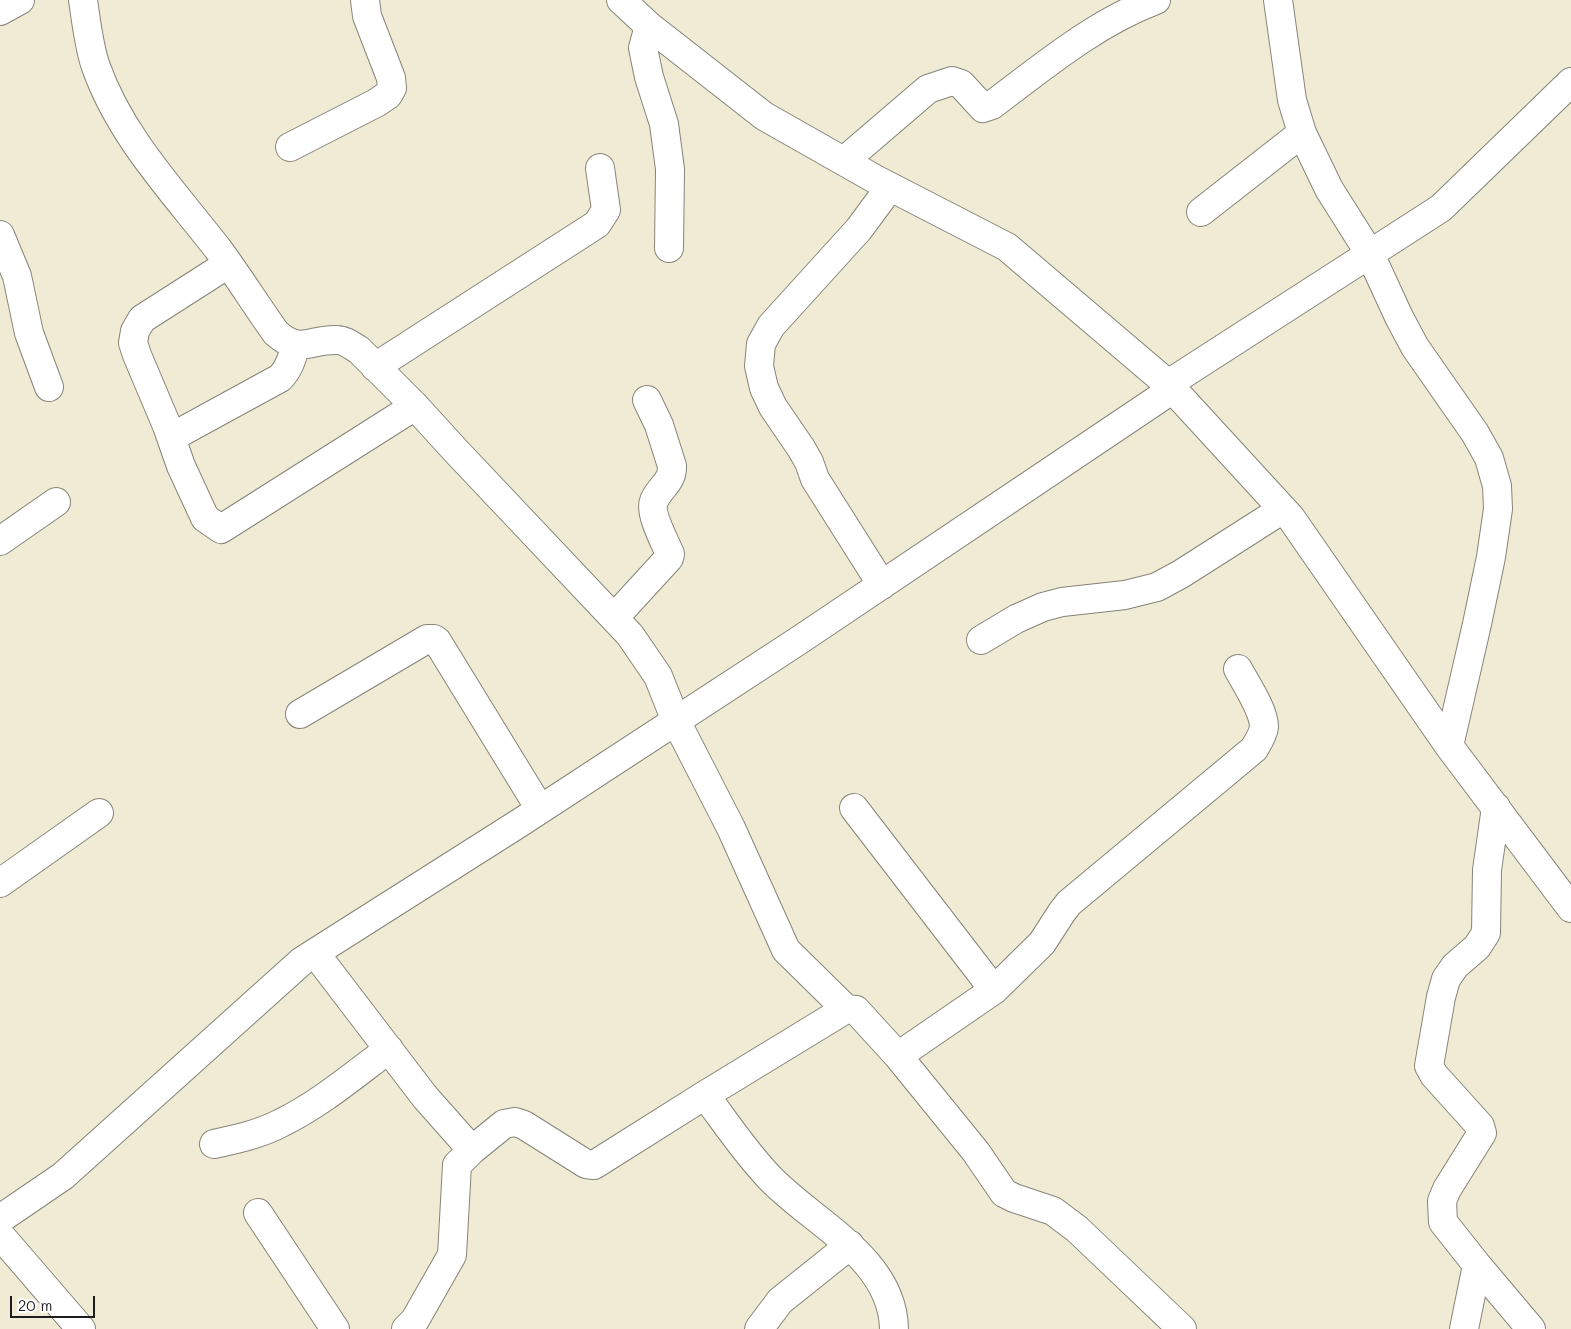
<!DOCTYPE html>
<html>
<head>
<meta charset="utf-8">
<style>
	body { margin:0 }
	#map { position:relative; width:1571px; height:1329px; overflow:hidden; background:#f0ebd4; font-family:Mali,sans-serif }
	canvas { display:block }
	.scale { position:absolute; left:10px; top:1296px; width:85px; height:22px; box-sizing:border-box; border:2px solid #1c1c1c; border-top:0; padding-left:6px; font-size:15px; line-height:18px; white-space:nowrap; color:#1c1c1c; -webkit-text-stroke:4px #fff; paint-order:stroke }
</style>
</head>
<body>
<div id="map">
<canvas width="1571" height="1329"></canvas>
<div class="scale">20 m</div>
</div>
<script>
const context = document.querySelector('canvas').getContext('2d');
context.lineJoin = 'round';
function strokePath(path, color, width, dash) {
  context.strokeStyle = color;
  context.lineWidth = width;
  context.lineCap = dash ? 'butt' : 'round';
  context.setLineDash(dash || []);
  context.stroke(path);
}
const minor = new Path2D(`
	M83,0C86,20 89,48 96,67C121,137 173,191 218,249C238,276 256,305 276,333C301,355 309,339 337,340C345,340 352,346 359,350L415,406L456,451L630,635L658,676L676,721L731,828L786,950L846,1009L705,1095L594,1165L586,1164L524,1125L515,1122L504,1124L472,1150L457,1165L452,1255L415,1320L406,1329
	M621,0L649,26L764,116L875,179L1007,247L1168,384L1291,518L1449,746L1571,908
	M1278,0L1292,100L1302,133L1329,189L1370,254L1399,317L1415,347L1475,433L1489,458L1497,486L1498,509L1491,557L1477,624L1449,746
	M0,11L20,0
	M649,26L643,48L649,77L664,124L670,169L669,248
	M290,147L376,103L388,95L392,88L391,78L367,16L365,0
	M844,161L928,89L952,81L961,84L983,108L992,105C1044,66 1095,23 1156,0
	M1201,212L1302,133
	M0,235L17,276L29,333L49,387
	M228,264L142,319L135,331L133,343L137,355L167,426L181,466L205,518L221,529L415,406
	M375,367L597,224L606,210L600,168
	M1168,384L1441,208L1571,82
	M172,437L280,378C289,369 292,358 296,345
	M0,541L56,502
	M882,585L815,479L809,462L801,448L773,407L764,388L759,366L761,344L771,326L859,229L890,187
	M614,618L669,558L670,554C665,542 649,513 654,501C659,488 673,482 672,466L659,425L647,400
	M981,640L1016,619L1043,607L1062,602L1125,595L1157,587L1181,574L1283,509
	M300,714L427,639H434L437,641L540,809
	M1496,807L1487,870L1486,933L1477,947L1455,966L1446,979L1441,997L1429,1066L1434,1075L1480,1126L1482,1133L1447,1189L1442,1201L1443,1222L1477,1265L1531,1329
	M854,808L994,990
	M0,883L99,813
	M315,953L425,1097L472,1150
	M846,1009L856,1010L898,1056L976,1152L1004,1193L1014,1198L1053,1211L1077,1229L1182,1329
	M898,1056L994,990L1042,943L1062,912L1069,903L1254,749C1258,742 1263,735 1264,727C1264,710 1246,684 1238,669
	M705,1095C726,1123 745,1152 769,1177C811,1222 893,1258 894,1329
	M214,1144C237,1139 260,1134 281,1123C320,1104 354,1075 389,1049
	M258,1213L335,1329
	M0,1219L63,1176L302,961L521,822L798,641L1173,389
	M0,1235L81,1329
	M759,1329L780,1301L850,1245
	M1464,1329L1477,1265`);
strokePath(minor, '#868478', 30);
strokePath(minor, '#fff', 28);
</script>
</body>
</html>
